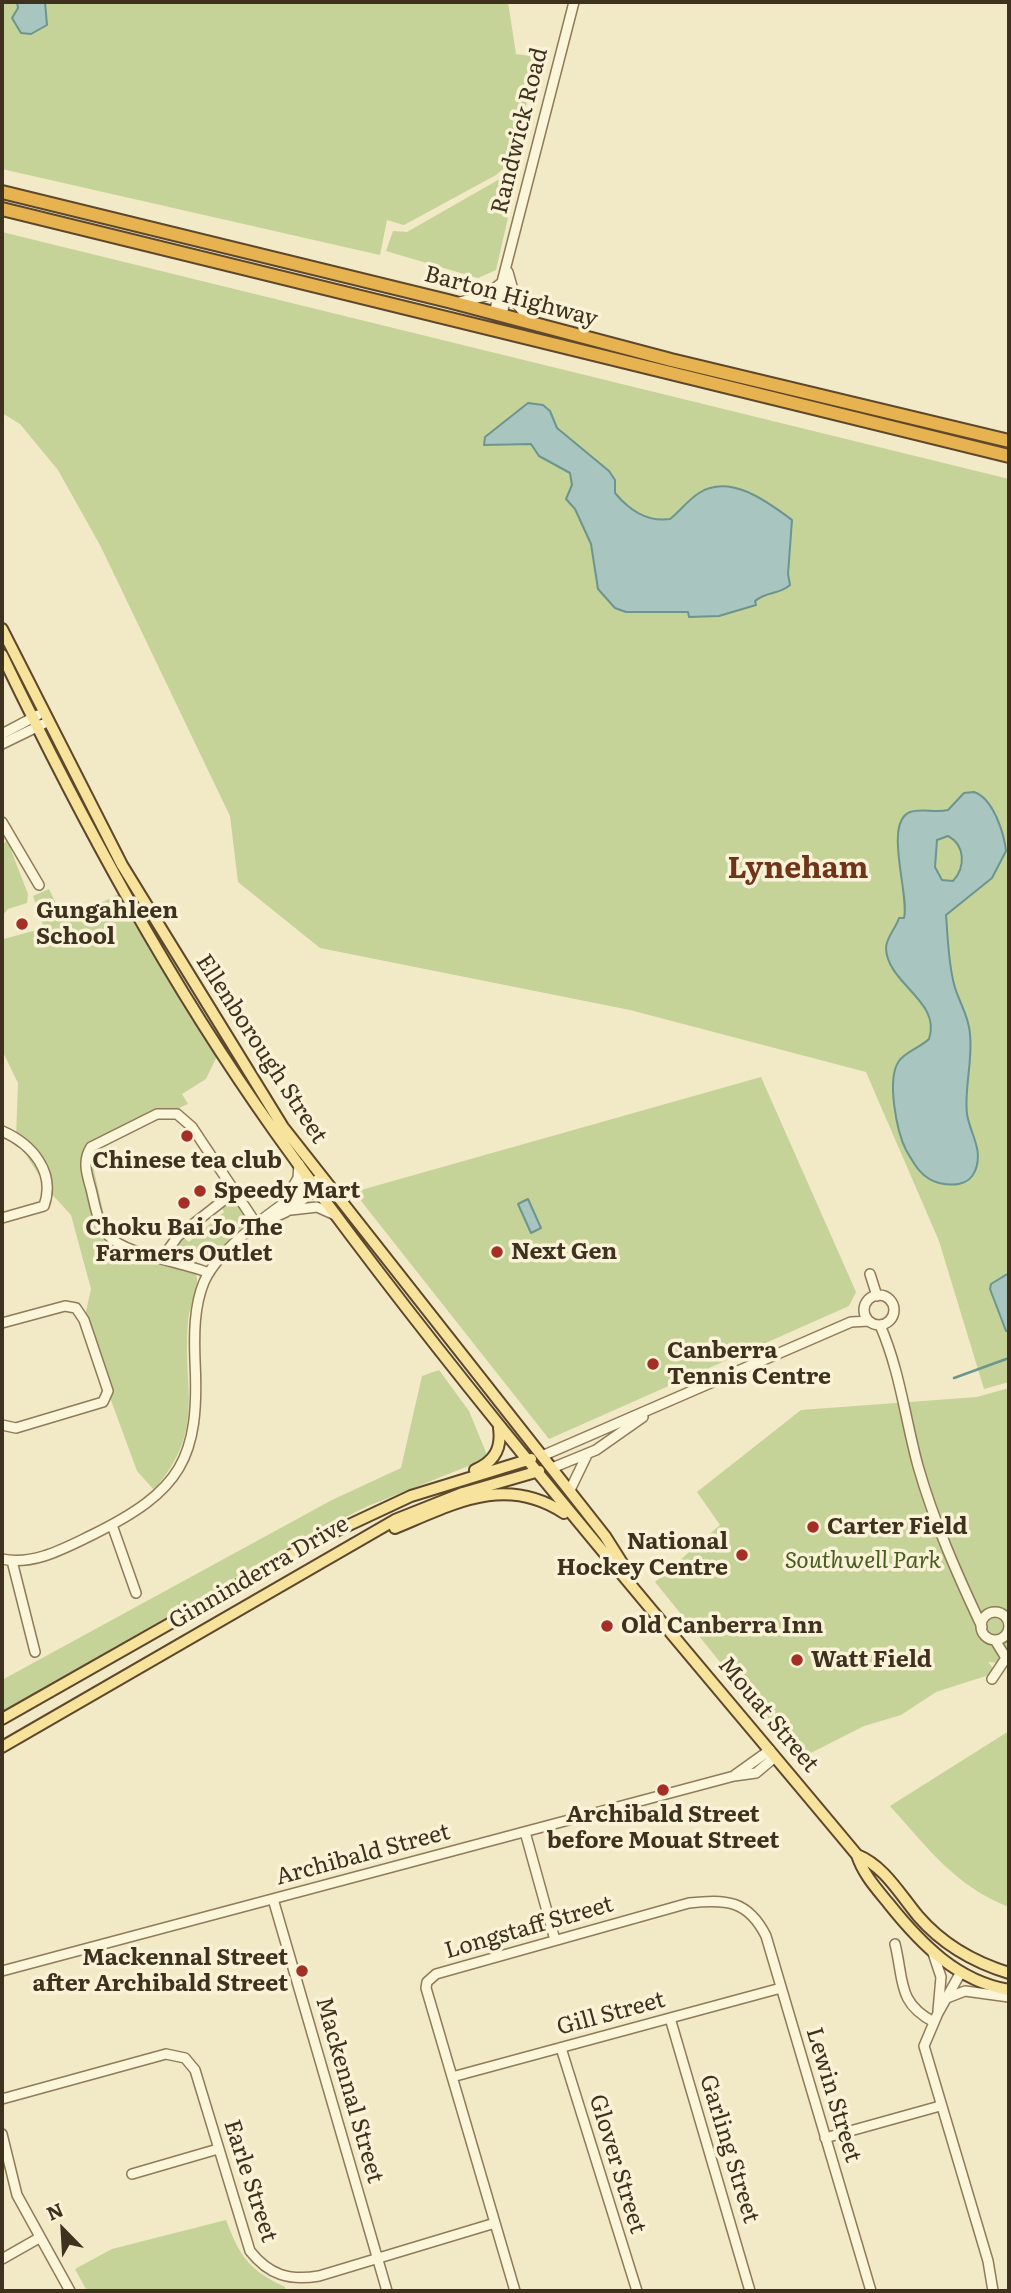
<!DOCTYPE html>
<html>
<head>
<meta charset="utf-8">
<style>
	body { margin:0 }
	#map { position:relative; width:1011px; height:2293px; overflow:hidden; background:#f2e9c6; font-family:Literata,serif }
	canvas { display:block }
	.frame { position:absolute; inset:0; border:4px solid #3e311e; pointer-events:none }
	.north { position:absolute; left:28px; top:2195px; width:70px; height:70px; -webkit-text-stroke:5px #f9f2d6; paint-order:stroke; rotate:336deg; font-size:19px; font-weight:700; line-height:28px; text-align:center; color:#3e311e }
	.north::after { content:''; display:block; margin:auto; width:24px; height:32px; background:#3e311e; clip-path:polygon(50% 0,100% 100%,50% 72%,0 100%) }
</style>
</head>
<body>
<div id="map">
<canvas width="1011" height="2293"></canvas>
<div class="frame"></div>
<div class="north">N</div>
</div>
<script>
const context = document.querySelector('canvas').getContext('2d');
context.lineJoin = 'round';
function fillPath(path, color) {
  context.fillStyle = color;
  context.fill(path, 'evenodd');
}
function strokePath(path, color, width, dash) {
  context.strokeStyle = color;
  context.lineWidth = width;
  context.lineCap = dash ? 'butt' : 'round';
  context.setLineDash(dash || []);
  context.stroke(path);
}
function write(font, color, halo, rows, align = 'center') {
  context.font = font + ' Literata,serif';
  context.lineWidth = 7;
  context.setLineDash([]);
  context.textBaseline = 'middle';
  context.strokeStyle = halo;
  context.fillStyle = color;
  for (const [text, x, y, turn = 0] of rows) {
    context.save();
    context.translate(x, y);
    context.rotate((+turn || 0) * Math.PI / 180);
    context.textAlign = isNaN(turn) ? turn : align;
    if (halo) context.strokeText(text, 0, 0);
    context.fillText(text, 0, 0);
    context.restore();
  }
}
fillPath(new Path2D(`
	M2,2H508L516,54L537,57L514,159L496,175L404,225L387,220L380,255L2,169Z
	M518,174L496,270L478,278L386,251L393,231L407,232L498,180Z
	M2,232L1009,479V1382L984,1389L939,1241L866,1072L630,1010L320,948L238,882L230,816L101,547L58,470L20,424L2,413Z
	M7,840L28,894L27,903L8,909L2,916V846Z
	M49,889L65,922L120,893L217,1056L206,1079L182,1094L188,1104L89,1148L109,1238L195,1270C202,1289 189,1303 188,1322C182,1392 207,1428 154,1490L137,1471L97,1362L84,1320L91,1289L71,1215L49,1191L16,1139L18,1083L2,1050V932L4,939L44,928L33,896Z
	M761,1077L856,1292L849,1306L549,1439L354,1192Z
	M229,1200L237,1203L249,1220L208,1261L181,1257L175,1248L184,1238L189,1242L224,1212L221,1206Z
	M439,1370L469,1411L487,1455L481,1461L368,1506L307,1536L2,1712V1680L332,1500L401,1468L422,1376Z
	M1009,1388V1664L988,1662L993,1668L992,1674L936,1692L901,1715L864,1726L799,1759L655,1582L720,1525L697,1492L801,1410L977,1397Z
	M1009,1731V1907C956,1887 927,1847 890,1806Z
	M226,2220C240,2257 249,2270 285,2287L286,2291H87L75,2269L112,2249Z`), '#c5d298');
const water = new Path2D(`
	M17,2H45L47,25L31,34L21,33L12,18L18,8Z
	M528,403L543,405L550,411L557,428L609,471L615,480V493C630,511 647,522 670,519C680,511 688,500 699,493C730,473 768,502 792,520L788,574L790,585C779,595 767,591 755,601L756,605L719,616L689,617L688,612H626L615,608L598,589L591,544L575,509L566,499L572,485L570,473L539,456L531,444L484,445L485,437Z
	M974,792C993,798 1004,833 1006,851L992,878L946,915C948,938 948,961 954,984C958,1001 969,1015 970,1034C973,1061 964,1088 967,1114C970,1134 984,1150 975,1171C969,1186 952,1186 939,1183C922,1179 914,1164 906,1150C897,1132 886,1079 899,1061C905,1052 921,1047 929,1039C942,1001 887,984 886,948C886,938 896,928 899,918H904C910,896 883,823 910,812C922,808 935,813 948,810L964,793ZM948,836C965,845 966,867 953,881L942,880L935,867L937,840Z
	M528,1199L541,1228L531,1233L518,1204Z
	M1009,1273V1331H1006L990,1289L991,1284Z`);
fillPath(water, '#a8c5bf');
strokePath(water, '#6d958f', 2);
strokePath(new Path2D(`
	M954,1378L1009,1358`), '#6d958f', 2.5);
const minor = new Path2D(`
	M508,272L517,304L531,322
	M460,302L485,296L500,284
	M494,313L574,2
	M502,316L508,283
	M2,734L38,715
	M2,744L43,724
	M2,822L39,885
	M2,1131C32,1144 56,1172 44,1206L2,1218
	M285,1200L298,1178L299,1164
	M291,1210L317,1207L335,1215
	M262,1223L286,1212L321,1186
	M163,1257L178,1236L234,1192
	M209,1273C184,1262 124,1255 108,1235C97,1222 95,1205 91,1189C87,1175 82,1161 91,1147L157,1114H177L192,1127L257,1225
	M870,1274L877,1296
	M864 1310a15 15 0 1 1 30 0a15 15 0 1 1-30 0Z
	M2,1323L65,1306L76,1308L84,1320L108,1391L103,1402L16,1428L2,1425
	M880,1325C900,1371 905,1418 918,1466C934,1522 957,1574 982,1627
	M542,1456L851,1322L869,1321
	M552,1468L596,1450L643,1417
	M570,1490L586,1457
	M112,1525L136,1593
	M2,1559C33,1566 65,1548 92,1535C181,1491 200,1459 195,1361C194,1335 194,1306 204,1282C220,1245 284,1203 317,1180
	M12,1561L35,1652
	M981 1626a14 14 0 1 1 28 0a14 14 0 1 1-28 0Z
	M992,1679L1006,1658L995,1640
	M735,1775L770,1750
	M525,1832L555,1940
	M273,1899L387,2291
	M895,1944C904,1980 897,2003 934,2022
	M933,1953L941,1977L938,2011
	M2,1971L734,1776L756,1773L775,1757
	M961,1972L938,2013L924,2046L988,2261L993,2291
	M947,1998L965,1991L1009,1997
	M670,2018L750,2291
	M561,2048L637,2291
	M452,2077L781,1988
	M2,2099L166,2054L185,2058L195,2070L250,2251C269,2275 289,2281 319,2276L495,2223
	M2,2134L17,2195L70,2291
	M825,2138L940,2106
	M132,2174L218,2149
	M2,2259L39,2238
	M515,2291L426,1988L427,1982L436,1974L689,1903C726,1899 748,1900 766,1936L871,2291`);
const major = new Path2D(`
	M2,629L122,865L283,1127L605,1536L629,1574
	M2,655C81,819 169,983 275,1132C455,1384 659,1617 857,1855C863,1874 876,1888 889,1904C921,1944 957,1981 1009,1990
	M475,1470C494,1462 502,1449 499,1428
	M395,1528C453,1504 505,1474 564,1513
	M2,1719L317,1540L411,1496L531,1459
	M2,1747L395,1520L463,1493L539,1471
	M857,1855C884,1866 899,1893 918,1916C943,1945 973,1962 1009,1973`);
const highway = new Path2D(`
	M2,192L448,301L671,360L1009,441
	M2,209L1009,456`);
strokePath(minor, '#8f7b59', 12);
strokePath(major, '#5d482e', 14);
strokePath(highway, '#5d482e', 16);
strokePath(minor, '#fbf5da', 9);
strokePath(major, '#f7e39c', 10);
strokePath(highway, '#e7b351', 12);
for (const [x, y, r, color] of [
	[22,924,7,"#a42f24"],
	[187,1136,7,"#a42f24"],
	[200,1191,7,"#a42f24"],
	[184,1203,7,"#a42f24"],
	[497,1252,7,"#a42f24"],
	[653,1364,7,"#a42f24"],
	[813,1527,7,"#a42f24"],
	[742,1555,7,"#a42f24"],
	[607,1626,7,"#a42f24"],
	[797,1660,7,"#a42f24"],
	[663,1790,7,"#a42f24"],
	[302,1971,7,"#a42f24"]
]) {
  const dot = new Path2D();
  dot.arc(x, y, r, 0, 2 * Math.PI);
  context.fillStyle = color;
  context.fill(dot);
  strokePath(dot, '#f9f2d6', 2.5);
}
write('23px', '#3e311e', '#f9f2d6', [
	["Randwick Road",520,131,-76],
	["Barton Highway",511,297,15],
	["Ellenborough Street",261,1049,57],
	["Ginninderra Drive",259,1573,-30],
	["Mouat Street",768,1715,50],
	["Archibald Street",363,1855,-15],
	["Longstaff Street",529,1928,-16],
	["Gill Street",611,2014,-15],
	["Mackennal Street",349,2090,74],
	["Lewin Street",833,2095,73],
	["Garling Street",729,2149,73],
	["Glover Street",617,2164,73],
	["Earle Street",250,2181,72]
]);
write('bold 23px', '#3e311e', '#f9f2d6', [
	["Gungahleen",36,911],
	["School",36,937],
	["Chinese tea club",187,1161,"center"],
	["Speedy Mart",214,1191],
	["Choku Bai Jo The",184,1228,"center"],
	["Farmers Outlet",184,1254,"center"],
	["Next Gen",511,1252],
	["Canberra",667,1351],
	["Tennis Centre",667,1377],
	["Carter Field",827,1527],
	["National",728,1542,"right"],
	["Hockey Centre",728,1568,"right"],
	["Old Canberra Inn",621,1626],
	["Watt Field",811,1660],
	["Archibald Street",663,1815,"center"],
	["before Mouat Street",663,1841,"center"],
	["Mackennal Street",288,1958,"right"],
	["after Archibald Street",288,1984,"right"]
], 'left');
write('italic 23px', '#495c23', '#f9f2d6', [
	["Southwell Park",863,1561]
]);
write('bold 30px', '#6f341a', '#f9f2d6', [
	["Lyneham",798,869]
]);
</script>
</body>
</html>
